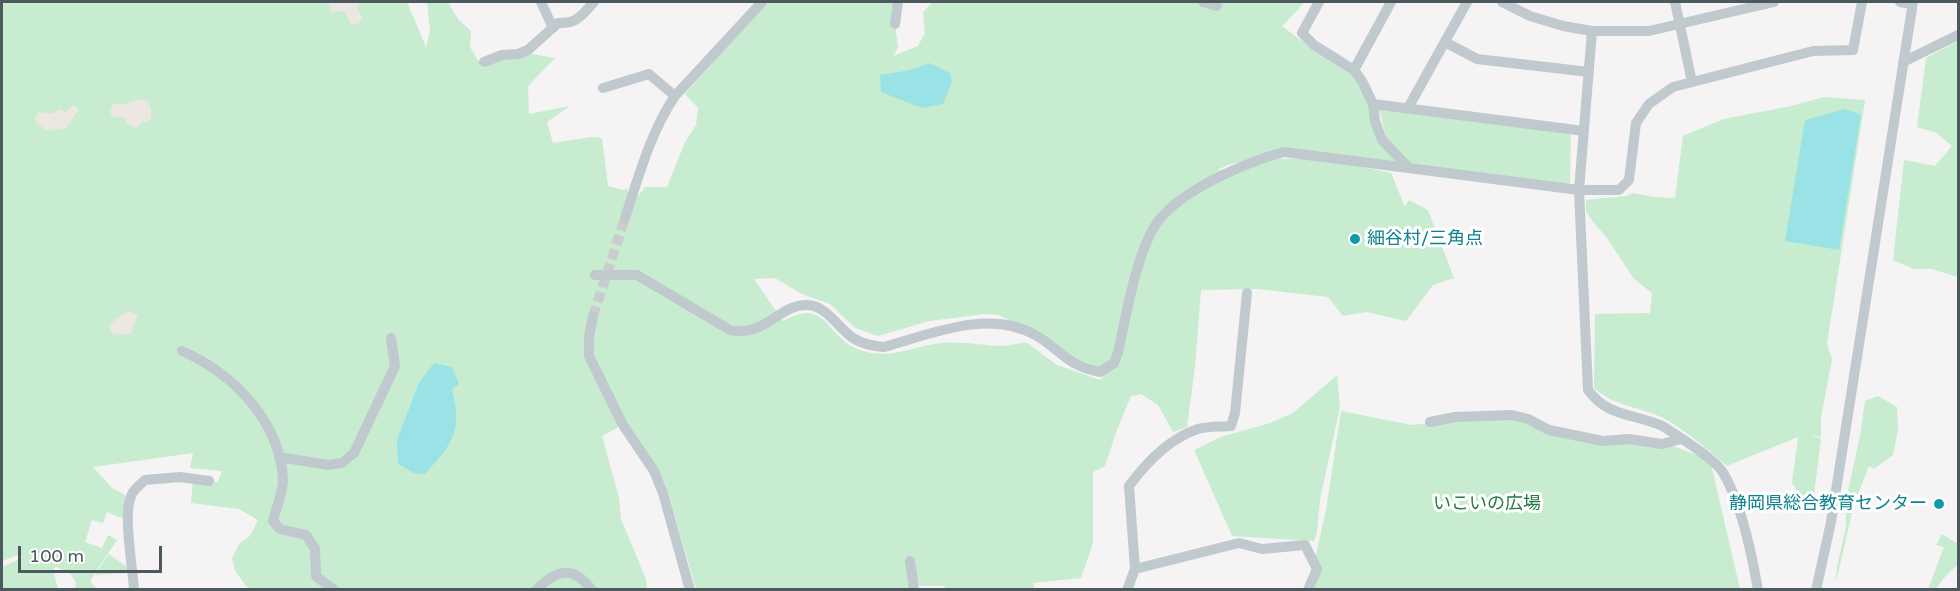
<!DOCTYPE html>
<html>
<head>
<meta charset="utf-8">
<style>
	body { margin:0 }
	#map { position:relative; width:1960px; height:591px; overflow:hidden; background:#f5f3f3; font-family:"Varela Round",sans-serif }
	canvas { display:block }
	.frame { position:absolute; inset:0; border:3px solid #4c595e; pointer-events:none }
	.scale { position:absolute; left:18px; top:546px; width:144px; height:27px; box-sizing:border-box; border:3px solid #4c595e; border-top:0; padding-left:8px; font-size:18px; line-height:21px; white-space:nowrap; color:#4c595e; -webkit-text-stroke:4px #fff; paint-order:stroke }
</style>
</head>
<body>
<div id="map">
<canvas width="1960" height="591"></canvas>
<div class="frame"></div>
<div class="scale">100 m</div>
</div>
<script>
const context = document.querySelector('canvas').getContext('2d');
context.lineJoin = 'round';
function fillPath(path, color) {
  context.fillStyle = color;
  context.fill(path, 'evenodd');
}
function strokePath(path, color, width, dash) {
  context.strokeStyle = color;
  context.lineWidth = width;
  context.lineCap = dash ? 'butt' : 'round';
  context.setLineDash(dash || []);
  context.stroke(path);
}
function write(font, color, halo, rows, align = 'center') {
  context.font = font + ' "Varela Round","Noto Sans JP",sans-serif';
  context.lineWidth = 6;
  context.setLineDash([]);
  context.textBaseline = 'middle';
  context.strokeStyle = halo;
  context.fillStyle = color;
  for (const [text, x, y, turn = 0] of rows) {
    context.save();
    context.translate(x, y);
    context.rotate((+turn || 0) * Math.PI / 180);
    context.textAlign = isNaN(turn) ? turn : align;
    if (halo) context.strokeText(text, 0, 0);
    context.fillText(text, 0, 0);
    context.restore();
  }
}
fillPath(new Path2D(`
	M2,2H407L426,47L430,31L427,2H448L458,19L471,31L470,47L483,69L484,62L527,53L555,58L528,86L529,114L570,106L547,122L553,143L591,137L602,138L608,186L623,190L628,188L627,192L639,195L645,187H667L685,142L696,125L698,108L685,94L766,2H899L895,24L898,48L893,56L918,46L925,33L923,12L933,2H1305L1282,26L1299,39L1354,70L1387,141L1378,105L1571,130L1570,184L1409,168L1389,147L1397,166L1363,167L1391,173L1405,207L1409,200L1428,210L1454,278L1433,285L1406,321L1366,312L1343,316L1328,297L1257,289L1201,290L1195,367L1187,427L1173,432L1158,405L1141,394L1131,396L1117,430L1105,466L1093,472V543L1081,578L1033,583L1035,590H947L944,586H914L904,590L696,589L666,485L657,469L620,426L602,436L619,498L621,519L646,579L647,589L258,590L247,587L235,571L232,558L240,543L250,536L258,520L239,509L191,503L193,480L218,482L222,471L190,468L193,453L93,467L112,488L125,495L124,519L107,512L103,523L92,520L85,542L102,548L108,535L117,540L90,581L97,589H75L76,582L69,572L56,567L53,569L58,589H2V567L22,558L21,554L2,561ZM1297,154L1322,158L1275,159L1237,169L1217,170L1230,164ZM775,278L802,294L830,304L855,328L878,336L929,321L984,314L999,315L1008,320L1006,326L1031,333L1092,371L1118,358L1100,380L1057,365L1026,342C1018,344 1010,345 1003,346C983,346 962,341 942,343C915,345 891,361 860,350C825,338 829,296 783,321L754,279Z
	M1958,41V277L1932,269H1914L1893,260L1904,160L1935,166L1952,146L1937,133L1917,127L1926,58Z
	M1824,97L1865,100L1827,344L1832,359L1821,418V437L1811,435L1821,439L1812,511L1792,483L1798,437L1727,466C1708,450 1689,433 1667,420C1642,406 1616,408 1594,388L1595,314L1650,313L1652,293L1634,279L1607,238L1593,222L1586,211V200L1626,196L1633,193L1653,197L1675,198L1683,136L1724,119L1791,106Z
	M1337,375L1340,407L1320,499L1317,532L1314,541L1232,536L1194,450L1221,437L1270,423L1293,413Z
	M1878,396L1897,407L1898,430L1893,455L1874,469L1869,466L1854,504L1836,582L1837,567L1846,527V500L1860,436L1865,401Z
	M1341,411L1412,425L1465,420H1513L1527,423L1553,436L1665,443L1710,460L1740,589L1308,590L1326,510Z
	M1942,534L1958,544V564L1943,579L1936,589H1928L1944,547L1936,545Z
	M109,554L128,568V573L95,575Z`), '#c7eccf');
fillPath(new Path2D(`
	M327,2H359L358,10L363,18L359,23L352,25L344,11L332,12Z
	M141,99L148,101C152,109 153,114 149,122H142L136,128L127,124L124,117L117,118L112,116L110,112L113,104H123Z
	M74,105L79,110L66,128L46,131L36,122L35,116L39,112L53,114L55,111L60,109L65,112Z
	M126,312H131L138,315L131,334H114L110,330L111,323Z`), '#ece7e1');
fillPath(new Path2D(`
	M929,63L950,73L952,81L943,104L922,108L881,92L880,75L911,70Z
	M1845,109L1861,115L1839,250L1785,241L1805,120Z
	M434,363L452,367L459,384L452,389C454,399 457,412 456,422C455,443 438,459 425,474L414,473L398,464L397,440L419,383Z`), '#99e2e5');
strokePath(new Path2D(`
	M593,316L625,218`), '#cbccce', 10, [10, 5]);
strokePath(new Path2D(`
	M541,2L553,28
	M1203,2L1217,6
	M1319,2L1302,33L1314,45L1354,70L1362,81L1373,104L1375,121L1382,140L1409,168
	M1502,2L1530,16L1563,26L1592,31H1649L1774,2
	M1675,2L1692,82
	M1900,2L1912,4
	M895,24L898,2
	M1592,31L1579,190L1588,390C1608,417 1631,413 1660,425C1669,429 1678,437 1687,442C1698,450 1714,460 1722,471C1741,501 1752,555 1758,590
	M1445,42L1477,59L1589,72
	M484,62L502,55L518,54L528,50L558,23C577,24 582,15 594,2
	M1903,62L1958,35
	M1354,70L1391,2
	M603,88L649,74L675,96
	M1373,104L1584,131
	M1408,108L1467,2
	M625,218C639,176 650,133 675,96L762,2
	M595,275H637L730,330C765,338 780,303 808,305C827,306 838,328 853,338C862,344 873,346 884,347C931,334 990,308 1037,336C1062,351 1067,366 1100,372L1114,363L1118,352C1126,317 1137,248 1159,220C1184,189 1246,162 1284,152L1579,190H1619L1629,180L1636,123L1649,104L1673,87L1813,51L1853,50L1862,2
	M593,316L589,337V356L623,425L654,471L663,493L690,590
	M182,351C234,374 280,421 283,480C283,493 276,508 273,521L280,529L306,535L315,549L316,576L334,590
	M1430,422L1455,417L1512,415L1528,419L1549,430L1603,441L1629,439L1662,444L1681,439
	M279,457L328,465L342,463L354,453L395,366L391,338
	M910,561L914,590
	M1135,569L1239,543L1262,549L1305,545L1317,569L1308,590
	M134,590C133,568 122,511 132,494C134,489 141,484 145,480L180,477L209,481
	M536,590C557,569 573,565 592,590
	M1127,590L1135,569L1129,486C1146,463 1170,438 1198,429C1208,426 1220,427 1231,426L1235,413L1247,293
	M1816,590L1831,522L1913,2`), '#c0c9cd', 10);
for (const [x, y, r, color] of [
	[1355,239,6,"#0f9aa8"],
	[1939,504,6,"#0f9aa8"]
]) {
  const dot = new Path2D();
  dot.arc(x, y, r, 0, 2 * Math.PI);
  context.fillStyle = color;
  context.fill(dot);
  strokePath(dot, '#fff', 2);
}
write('18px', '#0d838f', '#fff', [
	["細谷村/三角点",1367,239],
	["静岡県総合教育センター",1927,504,"right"]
], 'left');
write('18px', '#227b3f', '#fff', [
	["いこいの広場",1487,504]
]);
</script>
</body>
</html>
